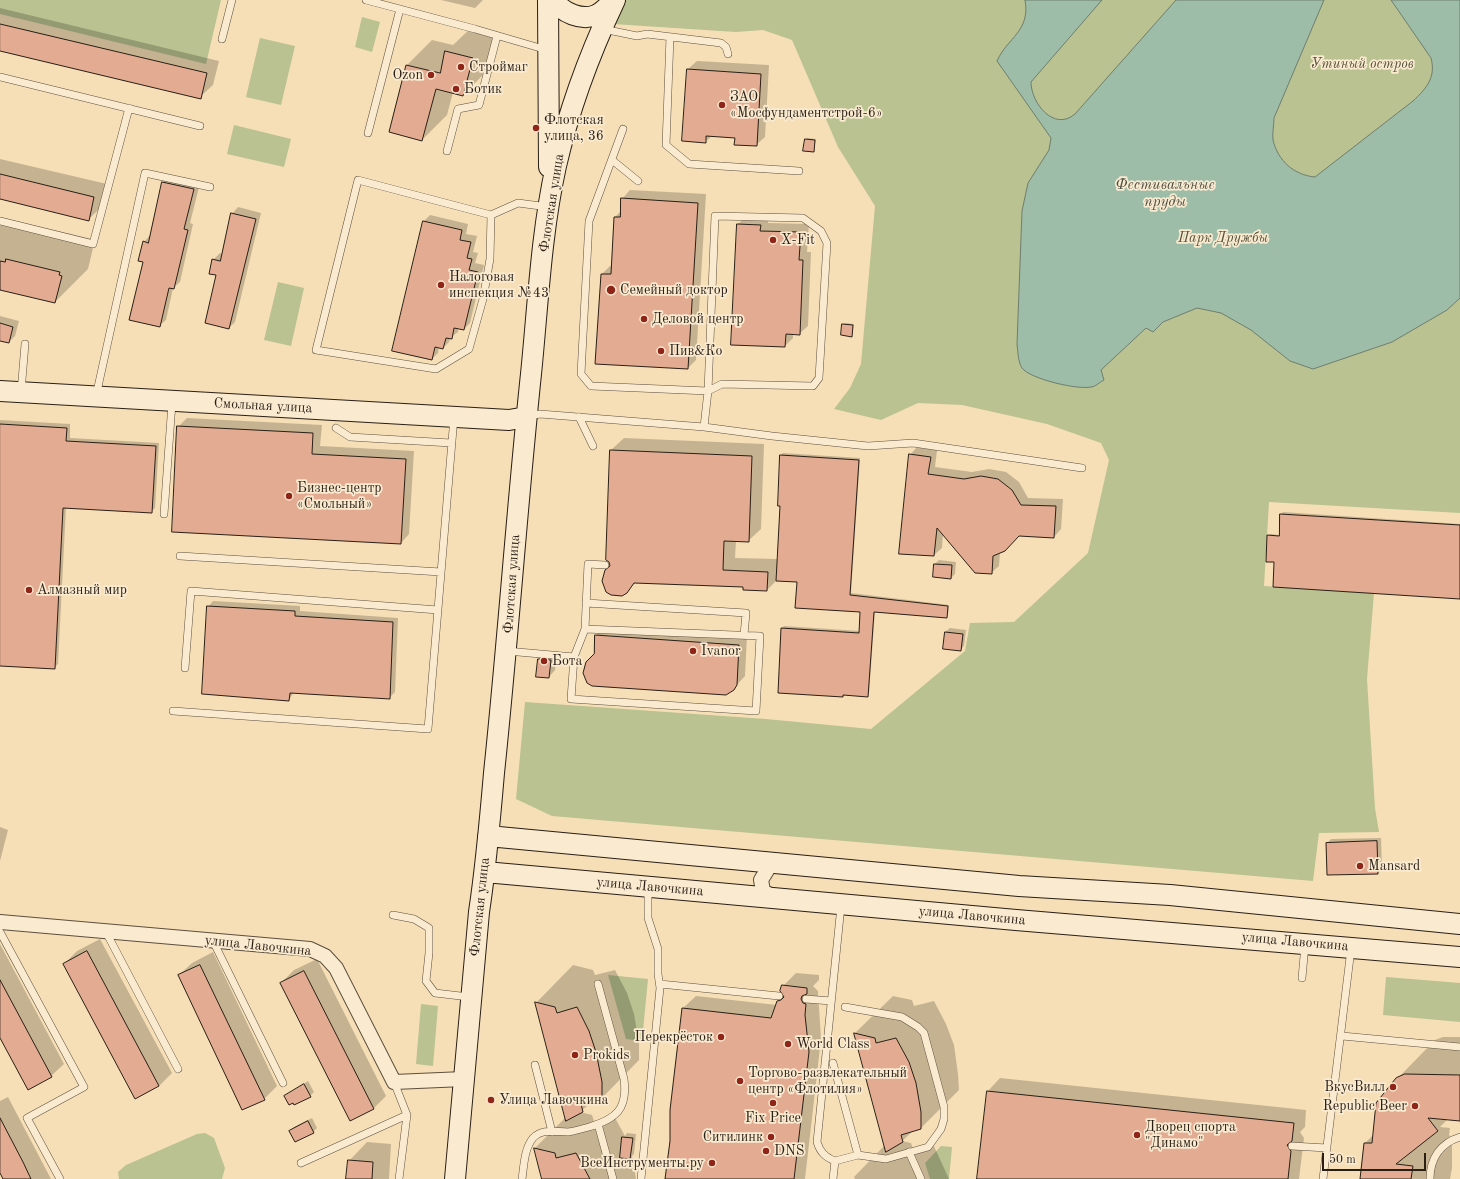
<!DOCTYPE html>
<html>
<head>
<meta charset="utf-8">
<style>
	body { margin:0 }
	#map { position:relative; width:1460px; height:1179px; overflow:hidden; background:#f6dfb6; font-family:"Old Standard TT",serif }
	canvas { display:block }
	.scale { position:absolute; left:1322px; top:1153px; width:104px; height:18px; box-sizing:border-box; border:2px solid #291f15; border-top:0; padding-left:5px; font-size:12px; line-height:14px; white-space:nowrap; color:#291f15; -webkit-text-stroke:3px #f9ead0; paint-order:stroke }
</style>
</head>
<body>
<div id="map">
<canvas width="1460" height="1179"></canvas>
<div class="scale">50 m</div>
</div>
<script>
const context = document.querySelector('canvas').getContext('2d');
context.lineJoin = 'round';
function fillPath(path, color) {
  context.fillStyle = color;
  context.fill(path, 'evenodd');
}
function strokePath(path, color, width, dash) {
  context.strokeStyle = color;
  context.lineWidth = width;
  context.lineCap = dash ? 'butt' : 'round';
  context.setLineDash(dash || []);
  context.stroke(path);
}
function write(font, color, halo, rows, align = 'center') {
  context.font = font + ' "Old Standard TT",serif';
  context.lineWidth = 3.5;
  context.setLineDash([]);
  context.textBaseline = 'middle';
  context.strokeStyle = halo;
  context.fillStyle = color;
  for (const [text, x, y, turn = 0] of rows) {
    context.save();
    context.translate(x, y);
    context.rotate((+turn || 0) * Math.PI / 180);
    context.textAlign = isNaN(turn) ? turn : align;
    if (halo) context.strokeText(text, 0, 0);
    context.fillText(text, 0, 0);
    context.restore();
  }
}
fillPath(new Path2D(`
	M0,0H221L206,64L0,14Z
	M625,0H1460V513L1269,502L1264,586L1374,593L1367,679L1375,808L1379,832L1319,833L1313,881L552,816L516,799L525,702L766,719L871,729L965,651L970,623L1014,622L1088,553L1109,460L1101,443L1047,424L962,405L918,403L881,420L834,409L850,388L861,364L875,206L838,147L792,40L763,30L736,32L613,24Z
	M362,17L380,22L372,52L355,47Z
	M260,38L295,46L281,105L246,97Z
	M234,125L291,139L284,167L227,154Z
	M278,282L304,288L291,346L264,340Z
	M608,975L648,979L642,1041L626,1039Z
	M1386,977L1460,983V1022L1383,1015Z
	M421,1004L438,1006L433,1066L416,1064Z
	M205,1133L214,1138L225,1168L222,1179H119L118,1172L126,1165L197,1134Z
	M941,1146L952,1147L949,1179H930L925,1163Z`), '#b9c290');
const water = new Path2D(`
	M1025,0H1102L1031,82C1031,103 1054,132 1075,114L1176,0H1324L1274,118C1274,125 1272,134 1273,140C1278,161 1294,175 1315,177L1413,101C1427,88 1436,77 1431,58L1391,0H1460V298L1447,310L1392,342L1313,369L1290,361L1251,330L1221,313L1197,308L1163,322L1153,332L1146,328L1101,370L1104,380C1100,382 1095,387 1091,387C1078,390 1030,379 1022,368C1018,362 1018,352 1017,344L1022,211L1028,183L1049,150L1051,138L997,61C1007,38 1031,31 1025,0Z`);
fillPath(water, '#9ebda8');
strokePath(water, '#6f7e6d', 1);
fillPath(new Path2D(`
	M441,0H483L475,8Z
	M0,8L219,61L213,85L200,97L0,50Z
	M472,27L497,33L488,70L463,95L453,92L447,115L422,140L390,132L407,65L432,40L453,45Z
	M697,61L769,65L765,137L756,145L736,137L712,136L705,142L688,69Z
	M807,138L816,139L814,151L806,140Z
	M0,159L107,184L101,207L88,220L0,198Z
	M170,176L200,183L190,223L193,224L180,282L173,288L166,320L159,326L144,261V242L150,235L163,182Z
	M630,190L706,194L696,360L688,368L602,274L610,266H612L615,217L621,211L622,199Z
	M238,207L261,213L235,322L229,328L213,260L220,253L222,254L232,214Z
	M430,215L468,224L466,234L477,236L473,252L478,253L475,263L484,265L470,323L464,329L458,328V332L450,338L449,342L443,348L439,347L438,353L432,359L424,221Z
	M747,216L769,217L768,223L809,224L807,252H811L808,326L799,334H793V338L785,346L738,224Z
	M0,217L92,239L94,244L88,269L55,302L0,289Z
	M0,316L19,321L15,336L9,342L0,340Z
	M845,323L854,324L852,336L843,324Z
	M187,418L322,425L320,446L414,451L409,534L401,543L178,427Z
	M0,420L70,424V438L159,443L155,508L151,512L66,507L58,664L54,668L0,665Z
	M624,438L764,444L761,529L748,541H736L735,558L778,559L781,505V455L783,453L860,458L851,593L949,605L948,615L946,617L875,611L869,694L868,696L845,694L843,696L782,628L784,626L860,631L861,611L798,581L777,580L767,590L744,589V586L636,582L626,592L611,566V450Z
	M917,447L937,450L935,467L972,472L989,469L1006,472L1019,482L1028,498L1063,499L1061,529L1054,537L1019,535L1000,552L999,566L991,573L943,533L942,548L934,555L900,553L910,455Z
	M1283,512L1460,524V598L1275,561L1268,536L1270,534L1280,535L1281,514Z
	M939,560L956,562L955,574L951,578L935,564Z
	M213,601L300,606V611L398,618L395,692L389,698L294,692L289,700L208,607Z
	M605,627L747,636L745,676L733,689L595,654L596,635Z
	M950,628L966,630L964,646L960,650L945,632Z
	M545,653L557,654L555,670L549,677L538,659Z
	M0,827L8,830L0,861Z
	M1381,838L1382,869L1378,873L1327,843L1331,839Z
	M100,939L172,1073L159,1086L136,1098L64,964L77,951Z
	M0,944L64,1064L51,1076L0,1036Z
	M213,952L277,1086L264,1099L179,975L192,963Z
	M317,959L386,1096L374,1108L281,983L294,970Z
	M573,965L593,970L595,975L615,970L627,993L634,1014L639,1043V1060L602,1098L594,1100L580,1112L592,1115L594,1121L614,1116L625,1136L627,1133L636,1134L634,1154L632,1156L636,1179H543L535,1148L566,1117L536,1003Z
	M796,973L819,975V980L813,986L818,991L821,1039L805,1179H666L683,1008L696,996L777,1005L784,995L783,986Z
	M893,996L912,1000L914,1006L934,1001L946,1024L954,1045L958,1074L959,1090L921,1128L913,1131L902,1141L911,1143L913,1149L933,1144L949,1179H855L854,1177L885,1145L855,1033Z
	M1443,1037H1460V1121L1448,1119L1440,1127L1450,1128L1449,1135L1452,1138V1168L1450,1179H1361L1365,1143L1374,1134L1397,1079L1435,1040Z
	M1000,1078L1306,1110L1305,1127L1300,1132L1304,1138L1299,1179H978L988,1091Z
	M308,1081L314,1092L310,1096H285Z
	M8,1097L51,1179H4L0,1171V1101Z
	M312,1118L317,1128L313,1132L290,1131L294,1127Z
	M367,1142L391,1144L389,1179H347L349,1161Z`), '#0003');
const building = new Path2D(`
	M0,24L207,73L201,99L0,51Z
	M445,51L473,58L463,96L436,89L422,141L389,132L406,65L440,73Z
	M687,69L761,74L757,146L734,145L735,138L706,136V143L682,141Z
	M805,139L815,140L814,152L803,151Z
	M0,174L94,197L89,221L0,199Z
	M162,182L194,189L184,229L188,230L174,289L169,288L160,327L129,320L143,262L138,261L143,241L148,243Z
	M621,198L698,203L688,369L595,364L601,274H611L614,217H620Z
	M231,213L256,219L229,329L205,323L216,275L209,274L212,259L220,261Z
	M423,221L462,230L460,240L471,242L467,258L472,259L469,270L478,272L464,330L454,328L452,339L446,338L443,349L435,347L432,360L392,351Z
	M737,224L761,225L760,231L801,232L799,260H803L800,335L786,334L785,347L731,345Z
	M6,259L60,272L59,275L62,276L55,303L0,290V261L5,262Z
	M0,323L13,327L9,343L0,341Z
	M842,324L853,325L852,337L841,335Z
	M0,424L67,428L66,441L156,446L152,513L63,508L55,669L0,666Z
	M177,426L313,433L312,454L406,459L401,544L172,532Z
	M610,450L752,456L749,542L724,541L723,570L768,572L767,591L743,590V587L634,583L627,593L622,596L611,595L606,592L602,581L605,570L610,566L609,562L606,560Z
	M909,454L931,457L928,474L964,479L981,476L998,479L1012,490L1021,505L1056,506L1054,538L1019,536L1005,551L993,556L992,574L975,573L937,528L934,556L899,554Z
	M780,455L859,460L850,595L948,606L947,618L874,612L868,697L843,695V697L778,693L781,628L859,633L860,612L795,608L797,582L776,581L780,506H778Z
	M1280,514L1460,525V599L1273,587L1274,562H1266L1267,535L1279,536Z
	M934,564L952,565L951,579L933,577Z
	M207,606L295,611V616L393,622L390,699L290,693L289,701L202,694Z
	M945,632L963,634L961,651L943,649Z
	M595,635L739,645L737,685L734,690L726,695L592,686L587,683L583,673L586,662L594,654Z
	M538,659L551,660L549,678L536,677Z
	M1377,841L1378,874L1327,875L1326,843Z
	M87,951L159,1086L135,1099L63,964Z
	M200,965L265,1100L242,1110L178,975Z
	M304,971L374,1109L350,1121L280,983Z
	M0,980L52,1077L28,1090L0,1038Z
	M782,985L807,988V994L802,996L801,999L803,1003L806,1004L805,1015L809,1052L794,1179H665L670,1141V1110L682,1008L771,1018L777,1001L781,1000L784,997L780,991Z
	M535,1002L555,1007L557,1013L577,1007L589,1031L596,1052L602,1082V1099L581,1104L583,1112L566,1121Z
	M854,1033L875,1038L876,1043L896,1038L909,1062L916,1083L921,1112V1129L901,1135L903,1142L886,1152Z
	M1405,1074L1460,1075V1121L1428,1118L1438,1131L1396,1164L1413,1166L1411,1179H1360L1364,1143H1372L1376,1103L1396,1078Z
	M304,1084L311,1097L294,1105L293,1103L289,1105L284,1096Z
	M987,1091L1294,1123L1292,1141L1287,1145L1291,1151L1288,1179H977Z
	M0,1118L23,1162L31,1179H3L0,1173Z
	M308,1121L314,1133L295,1142L289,1131Z
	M622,1137L633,1138L630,1159L620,1158Z
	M534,1148L555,1153L556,1158L576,1153L590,1179H542Z
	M348,1160L373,1162L372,1179H346Z`);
fillPath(building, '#e2ab92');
strokePath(building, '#291f15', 1);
const lane = new Path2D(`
	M366,0L475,29L547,50
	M603,29L637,36L647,34L721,43L726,47L728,54
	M670,37L666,145L689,164L799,171
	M222,39L232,0
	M0,77L200,126
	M623,129L589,221L581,374L591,386L708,391L722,384L813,386L819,378L827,243L821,231L803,218L715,216L708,391L704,427
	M368,133L400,9
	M447,151L458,109L479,105L497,36
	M612,160L638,181
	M491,215L490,259L483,299L469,349L436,369L316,350L358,180L491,215L518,203L548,207
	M0,221L93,244L129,108
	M21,392L25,344
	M96,396L145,173L210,187
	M528,416L540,414L704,427L772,436L868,446L913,443L1082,468
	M579,417L593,446
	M336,428L350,437L451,443
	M164,514L172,403
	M180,556L441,572
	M586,603L746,613L744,635
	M585,629L588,564L605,565
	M507,651L574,657L571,699L756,711L760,636L585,629L574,657
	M185,668L191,591L438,610
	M173,711L428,729L454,417
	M841,906L817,1142C820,1152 825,1157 835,1161L858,1155L886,1159L928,1147L941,1129L944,1119V1107L924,1033L918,1027L902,1017L845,1007
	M393,915L414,919L429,928V953L426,981L435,993L469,997
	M0,932L84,1087L27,1118L60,1179
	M106,932L178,1069
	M213,941L283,1083
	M1302,978L1305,945
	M660,984L779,996
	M806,999L831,1001
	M1342,1036L1460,1047
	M833,1063L858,1155
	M535,1065L552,1132
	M394,1082L407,1115L399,1179
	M598,1124L613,1179
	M1292,1146L1327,1148
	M909,1152L921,1179
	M301,1163L407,1115
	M522,1179C524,1166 524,1149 533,1138C543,1128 555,1132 568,1132C575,1131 582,1129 589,1127C616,1119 628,1109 624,1079L598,984
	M641,1179L660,988L658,974V949L648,918V889
	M833,1179L835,1161
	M1323,1179L1351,949
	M1430,1179C1430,1159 1440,1143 1460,1137`);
const street = new Path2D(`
	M775,898L763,891L761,880L769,867L778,863
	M0,922L310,949L325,956L336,968L394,1082L464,1079`);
const secondary = new Path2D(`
	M548,0L549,167
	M554,0C562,13 582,21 596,15C603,12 608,6 613,1
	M0,391L509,420L526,417
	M488,836L1019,886L1170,895L1460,924
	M485,872L1016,920L1460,957
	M455,1179L479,912C486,866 490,820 494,773C508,640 517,507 531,374C538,305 541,234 556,166C569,109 590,53 615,0`);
strokePath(lane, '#5c4f3d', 8);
strokePath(street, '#5c4f3d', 16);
strokePath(secondary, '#291f15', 22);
strokePath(lane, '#f9ead0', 7);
strokePath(street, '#f9ead0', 14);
strokePath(secondary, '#f9ead0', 20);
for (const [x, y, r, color] of [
	[461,67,4,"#8f2418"],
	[431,75,4,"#8f2418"],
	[456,89,4,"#8f2418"],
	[722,105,4,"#8f2418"],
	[536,128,4,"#8f2418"],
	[773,240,4,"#8f2418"],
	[441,285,4,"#8f2418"],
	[611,290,5,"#8f2418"],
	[644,319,4,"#8f2418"],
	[661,351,4,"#8f2418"],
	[289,496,4,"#8f2418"],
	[29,590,4,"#8f2418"],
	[693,651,4,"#8f2418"],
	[544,661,4,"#8f2418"],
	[1360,866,4,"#8f2418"],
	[721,1037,4,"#8f2418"],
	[788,1044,4,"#8f2418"],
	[575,1055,4,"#8f2418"],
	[740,1081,4,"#8f2418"],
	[1393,1087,4,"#8f2418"],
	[491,1100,4,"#8f2418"],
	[773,1103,4,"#8f2418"],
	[1415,1106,4,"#8f2418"],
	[1137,1135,4,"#8f2418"],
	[771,1137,4,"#8f2418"],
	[766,1151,4,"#8f2418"],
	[712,1163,4,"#8f2418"]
]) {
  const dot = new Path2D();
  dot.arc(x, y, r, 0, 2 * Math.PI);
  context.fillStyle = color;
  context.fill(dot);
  strokePath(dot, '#f9ead0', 1.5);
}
write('italic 14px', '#54503a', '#f9ead0', [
	["Утиный остров",1362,64],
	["Парк Дружбы",1223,238]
]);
write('14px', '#291f15', '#f9ead0', [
	["Строймаг",469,67],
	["Ozon",423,75,"right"],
	["Ботик",464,89],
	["ЗАО",730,97],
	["«Мосфундаментстрой-6»",730,113],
	["Флотская",544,120],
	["улица, 36",544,136],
	["X-Fit",781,240],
	["Налоговая",449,277],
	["инспекция №43",449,293],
	["Семейный доктор",620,290],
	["Деловой центр",652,319],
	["Пив&Ко",669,351],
	["Бизнес-центр",297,488],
	["«Смольный»",297,504],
	["Алмазный мир",37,590],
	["Ivanor",701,651],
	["Бота",552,661],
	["Mansard",1368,866],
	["Перекрёсток",713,1037,"right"],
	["World Class",796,1044],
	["Prokids",583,1055],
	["Торгово-развлекательный",748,1073],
	["центр «Флотилия»",748,1089],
	["ВкусВилл",1385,1087,"right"],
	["Улица Лавочкина",499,1100],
	["Republic Beer",1407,1106,"right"],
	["Fix Price",773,1118,"center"],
	["Дворец спорта",1145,1127],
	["\"Динамо\"",1145,1143],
	["Ситилинк",763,1137,"right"],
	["DNS",774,1151],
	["ВсеИнструменты.ру",704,1163,"right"]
], 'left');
write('14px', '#291f15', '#f9ead0', [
	["Флотская улица",552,203,-81],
	["Смольная улица",263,406,3],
	["Флотская улица",512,584,-86],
	["улица Лавочкина",650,887,5],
	["Флотская улица",480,907,-84],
	["улица Лавочкина",972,916,5],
	["улица Лавочкина",1295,942,5],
	["улица Лавочкина",258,946,6]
]);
write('italic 15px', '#4c4e41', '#f9ead0', [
	["Фестивальные",1165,185],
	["пруды",1165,202]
]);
</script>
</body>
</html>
